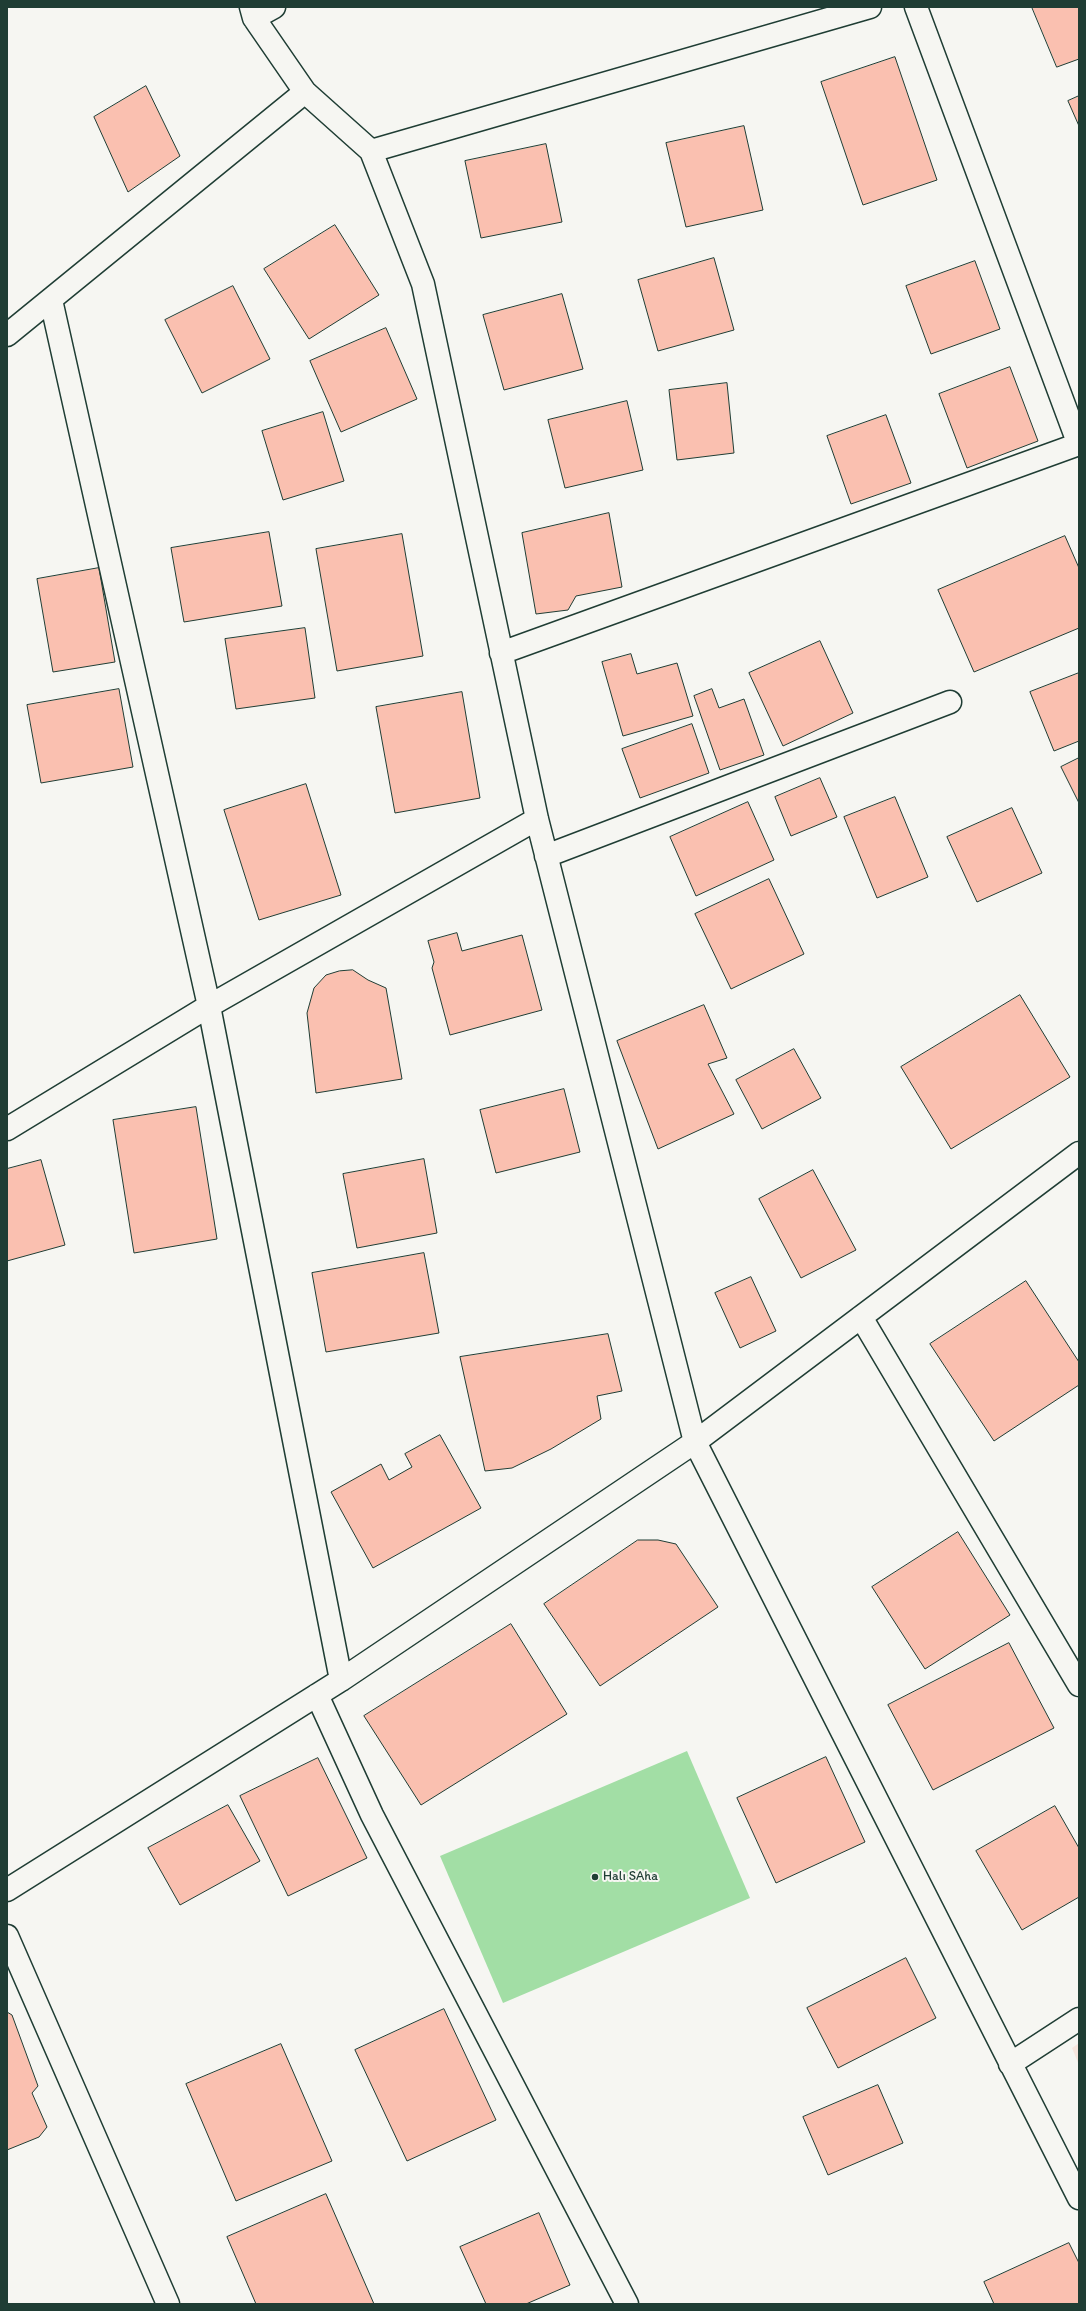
<!DOCTYPE html>
<html>
<head>
<meta charset="utf-8">
<style>
	body { margin:0 }
	#map { position:relative; width:1086px; height:2311px; overflow:hidden; background:#f6f6f2; font-family:Itim,sans-serif }
	canvas { display:block }
	.frame { position:absolute; inset:0; border:8px solid #1f3d34; pointer-events:none }
</style>
</head>
<body>
<div id="map">
<canvas width="1086" height="2311"></canvas>
<div class="frame"></div>
</div>
<script>
const context = document.querySelector('canvas').getContext('2d');
context.lineJoin = 'round';
function fillPath(path, color) {
  context.fillStyle = color;
  context.fill(path, 'evenodd');
}
function strokePath(path, color, width, dash) {
  context.strokeStyle = color;
  context.lineWidth = width;
  context.lineCap = dash ? 'butt' : 'round';
  context.setLineDash(dash || []);
  context.stroke(path);
}
function write(font, color, halo, rows, align = 'center') {
  context.font = font + ' Itim,sans-serif';
  context.lineWidth = 4;
  context.setLineDash([]);
  context.textBaseline = 'middle';
  context.strokeStyle = halo;
  context.fillStyle = color;
  for (const [text, x, y, turn = 0] of rows) {
    context.save();
    context.translate(x, y);
    context.rotate((+turn || 0) * Math.PI / 180);
    context.textAlign = isNaN(turn) ? turn : align;
    if (halo) context.strokeText(text, 0, 0);
    context.fillText(text, 0, 0);
    context.restore();
  }
}
fillPath(new Path2D(`
	M1079,2043V2065L1072,2048Z`), '#f7e6de');
fillPath(new Path2D(`
	M687,1751L750,1898L503,2003L440,1856Z`), '#a2dea5');
const building = new Path2D(`
	M1032,7H1079V59L1057,67Z
	M895,57L937,180L863,205L821,82Z
	M146,86L180,156L128,192L94,117Z
	M1079,96V126L1068,101Z
	M744,126L763,210L686,227L666,143Z
	M546,144L562,222L481,238L465,161Z
	M335,225L379,295L309,339L264,269Z
	M714,258L734,330L658,351L638,280Z
	M975,261L1000,329L931,354L906,286Z
	M233,286L270,359L202,393L165,320Z
	M562,294L583,369L504,390L483,315Z
	M386,328L417,399L341,432L310,361Z
	M1010,367L1038,441L967,468L939,394Z
	M727,383L734,453L677,460L669,390Z
	M627,401L643,470L565,488L548,420Z
	M323,412L344,481L283,500L262,431Z
	M886,415L911,483L851,504L827,436Z
	M609,513L622,587L576,596L568,610L536,614L522,533Z
	M269,532L282,606L184,622L171,548Z
	M402,534L423,656L337,671L316,549Z
	M1065,536L1079,568V628L974,672L938,590Z
	M99,568L115,662L53,672L37,579Z
	M305,628L315,698L236,709L225,639Z
	M820,641L853,713L783,746L749,673Z
	M631,654L637,674L677,663L693,716L623,736L602,662Z
	M1079,673V741L1054,751L1030,692Z
	M119,689L133,767L41,783L27,705Z
	M712,689L719,708L744,699L764,755L720,770L694,696Z
	M462,692L480,798L395,813L376,707Z
	M692,724L709,773L640,798L622,749Z
	M1079,758V803L1061,767Z
	M820,778L837,817L791,836L775,797Z
	M306,784L341,895L259,920L224,810Z
	M895,797L928,877L877,898L844,817Z
	M748,802L774,860L696,896L670,837Z
	M1012,808L1042,873L977,902L947,837Z
	M769,879L804,954L731,989L695,914Z
	M457,933L462,951L522,935L542,1010L450,1035L432,968L434,962L428,941Z
	M353,970L368,980L386,988L402,1079L316,1093L307,1013L314,988L326,975L339,971Z
	M1020,995L1070,1077L951,1149L901,1067Z
	M704,1005L727,1058L708,1064L734,1114L658,1149L617,1041Z
	M794,1049L821,1098L762,1129L736,1080Z
	M564,1089L580,1152L496,1173L480,1110Z
	M196,1107L217,1239L134,1253L113,1120Z
	M424,1159L437,1233L357,1248L343,1174Z
	M41,1160L65,1245L7,1261V1169Z
	M813,1170L856,1250L801,1278L759,1199Z
	M424,1253L439,1333L326,1352L312,1273Z
	M751,1277L776,1331L740,1348L715,1293Z
	M1026,1281L1079,1362V1385L994,1441L930,1344Z
	M608,1334L622,1391L597,1396L601,1419L551,1449L512,1468L485,1471L460,1357Z
	M440,1435L481,1508L373,1568L331,1492L381,1464L389,1480L412,1467L405,1454Z
	M958,1532L1010,1615L925,1669L872,1587Z
	M638,1540H658L676,1544L718,1607L600,1686L544,1604Z
	M511,1624L567,1714L421,1805L364,1716Z
	M1009,1643L1054,1728L933,1790L888,1705Z
	M826,1757L865,1842L776,1883L737,1798Z
	M318,1758L367,1858L288,1896L240,1796Z
	M228,1805L260,1861L180,1905L148,1848Z
	M1055,1806L1079,1848V1897L1022,1930L976,1851Z
	M906,1958L936,2018L838,2068L807,2008Z
	M444,2009L496,2120L407,2161L355,2050Z
	M7,2012L12,2015L38,2086L32,2093L47,2127L39,2137L7,2150Z
	M281,2044L332,2161L236,2201L186,2084Z
	M878,2085L903,2143L828,2175L803,2117Z
	M326,2194L374,2304H256L227,2237Z
	M539,2213L570,2285L526,2304H486L460,2247Z
	M1069,2243L1079,2263V2304H994L984,2282Z`);
fillPath(building, '#fac0b0');
strokePath(building, '#1f3d34', 1);
const minor = new Path2D(`
	M251,7L254,18L305,92L371,151L423,284L537,819L695,1442L1079,2198
	M916,7L1079,445
	M254,18L274,7
	M371,151L870,7
	M51,300L209,1006L341,1680
	M7,335L305,92
	M501,653L1079,444
	M546,856L950,702
	M7,1129L209,1006L537,819
	M861,1317L1079,1685
	M317,1695L372,1815L627,2304
	M7,1890L341,1680L695,1442L1079,1153
	M7,1936L168,2304
	M1010,2064L1079,2019`);
strokePath(minor, '#1f3d34', 25);
strokePath(minor, '#f6f6f2', 22);
for (const [x, y, r, color] of [
	[595,1877,4,"#1f3d34"]
]) {
  const dot = new Path2D();
  dot.arc(x, y, r, 0, 2 * Math.PI);
  context.fillStyle = color;
  context.fill(dot);
  strokePath(dot, '#f6f6f2', 1.5);
}
write('13px', '#1f3d34', '#f6f6f2', [
	["Halı SAha",603,1877]
], 'left');
</script>
</body>
</html>
